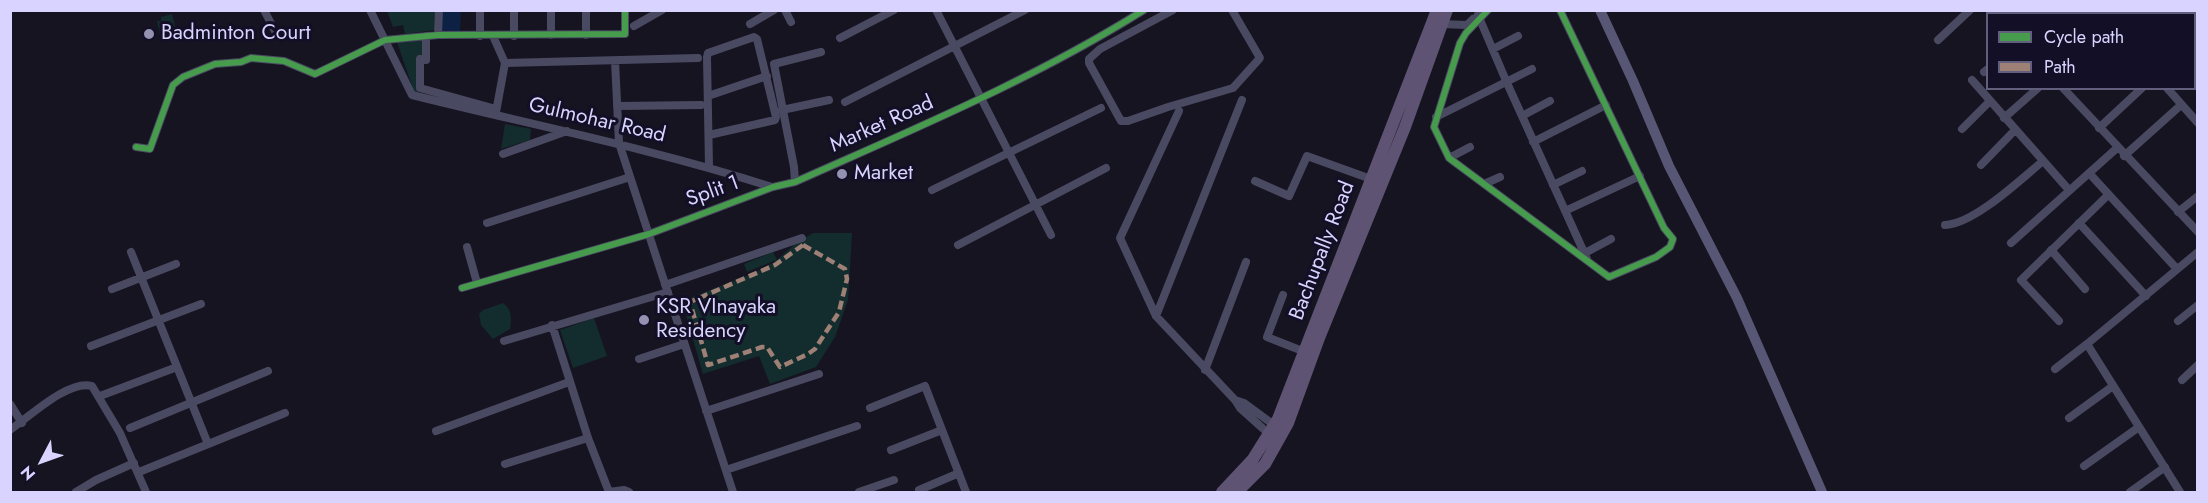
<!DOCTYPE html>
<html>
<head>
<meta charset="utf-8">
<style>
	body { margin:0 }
	#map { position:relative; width:2208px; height:503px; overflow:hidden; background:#161421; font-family:Jost,sans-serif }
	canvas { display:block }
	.frame { position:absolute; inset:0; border:12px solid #d9d4ff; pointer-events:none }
	.legend { position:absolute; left:1986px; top:12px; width:210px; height:78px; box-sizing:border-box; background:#130f26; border:2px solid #625e7d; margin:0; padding:8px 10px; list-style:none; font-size:18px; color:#d9d4ff }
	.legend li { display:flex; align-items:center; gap:12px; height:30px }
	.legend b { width:30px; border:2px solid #625e7d }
	.north { position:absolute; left:12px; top:431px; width:60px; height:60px; -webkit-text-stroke:4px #130f26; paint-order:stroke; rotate:229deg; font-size:16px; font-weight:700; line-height:24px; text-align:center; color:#d9d4ff }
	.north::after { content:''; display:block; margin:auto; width:21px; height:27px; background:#d9d4ff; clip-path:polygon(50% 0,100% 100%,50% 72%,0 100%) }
</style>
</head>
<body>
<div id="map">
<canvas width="2208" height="503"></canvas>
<div class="frame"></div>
<ul class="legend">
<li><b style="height:8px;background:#469c4c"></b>Cycle path</li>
<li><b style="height:8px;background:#9e8076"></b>Path</li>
</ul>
<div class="north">N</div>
</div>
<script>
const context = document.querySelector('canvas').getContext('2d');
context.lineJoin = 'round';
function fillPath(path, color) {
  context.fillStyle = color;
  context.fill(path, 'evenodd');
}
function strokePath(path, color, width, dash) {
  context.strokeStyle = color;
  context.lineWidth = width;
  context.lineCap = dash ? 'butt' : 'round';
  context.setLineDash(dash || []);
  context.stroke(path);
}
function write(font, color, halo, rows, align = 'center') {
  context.font = font + ' Jost,sans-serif';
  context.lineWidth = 6;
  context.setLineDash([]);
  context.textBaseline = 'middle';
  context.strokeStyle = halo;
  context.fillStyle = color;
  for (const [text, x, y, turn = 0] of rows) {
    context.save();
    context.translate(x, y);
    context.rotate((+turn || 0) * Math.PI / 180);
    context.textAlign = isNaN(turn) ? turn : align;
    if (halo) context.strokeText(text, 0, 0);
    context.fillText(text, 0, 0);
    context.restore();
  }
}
fillPath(new Path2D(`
	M387,11H435V30L405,34L403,25L393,27Z
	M172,14L178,37L161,40L157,21H161V17Z
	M425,40L424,58H419V92H414L397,42Z
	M505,124L531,129L530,140L501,149Z
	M813,233H852L848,300L835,337L816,367L770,384L759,356L703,374L682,301L756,272L774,262L776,260L747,272L744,264L773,252L777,260L794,245Z
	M503,303C512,309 512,319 510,329L493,339L481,325L479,314L483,310Z
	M594,318L607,356L573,368L560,330Z`), '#132c2d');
fillPath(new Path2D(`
	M442,11H461L460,31H441Z`), '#0d2144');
strokePath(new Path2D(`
	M264,10L276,33
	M370,10L412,95C533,125 653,149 772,187
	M480,10V36
	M514,10V36
	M551,10V35
	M586,10V35
	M785,10L791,22
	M936,10L1051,235
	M1173,10L1100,49L1089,59V63L1121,121H1128L1168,107L1233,88L1260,58L1232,10
	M1488,10L1466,33L1460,43L1434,127L1449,158L1609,277L1656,257L1670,247L1673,239L1664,228L1560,10
	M1993,10L1995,14
	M2096,10L2099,14
	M2047,13L2049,10
	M1478,15L1507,83L1587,259
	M750,24L774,10
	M1441,24L1467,25L1473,19
	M634,26L662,10
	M2194,26L2198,23
	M438,35L439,10
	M426,36V60L420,59V88L496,109
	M493,36L505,63L496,112
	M840,38L894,10
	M1938,40L1970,10
	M1493,49L1518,36
	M615,61L619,143L733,492
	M505,63L698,58
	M1984,72L1988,69
	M1972,80L2069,190
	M2063,88L2198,232
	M2167,88L2198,123
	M708,96L767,76
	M845,102L1025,10
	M617,106L701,105
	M782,110L829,100
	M1179,111L1120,238L1156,316L1235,400
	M1522,116L1550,101
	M1436,117L1532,69
	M2004,118L2038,88
	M2099,128L2142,88
	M1962,129L1990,101
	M709,135L775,120L776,117L757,39L754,37L708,53L707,57C708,93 708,130 709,167
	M1533,142L1606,105
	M136,147L150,149L173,85L183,77L215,64L241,62L251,58L284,61L315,74L385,40L438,35L625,34V10
	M503,154L567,131
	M2124,156L2181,105
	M1449,158L1470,147
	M1981,165L2015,130
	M2089,173L2177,269
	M1255,181L1289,196L1307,156L1371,179
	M795,182L794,167L774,64L821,52
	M1484,184L1500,177
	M1553,185L1582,171
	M932,190L1101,108
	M1565,211L1640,176
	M2178,212L2198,196
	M487,223L630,177
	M2079,223L2146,296
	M1945,225C1974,224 2020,180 2043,161
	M2011,243L2117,148
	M958,245L1106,168
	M467,247L477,283
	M2051,250L2085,289
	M131,252L208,444
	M1585,253L1611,239
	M665,285L802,238
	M462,288L649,234L773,187L795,182C914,129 1034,79 1144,10
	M112,289L176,264
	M1283,295L1267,337L1305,352
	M1156,316L1242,100
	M2059,321L2021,280L2108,195
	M2178,321L2198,305
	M552,325L588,438L609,492
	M504,341L668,292
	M91,346L201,304
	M639,359L684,344
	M2055,369L2087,344
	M1205,370L1246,262
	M2182,380L2198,365
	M100,396L177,367
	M10,404L22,423
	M870,408L925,386L966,492
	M706,411L819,374
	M2069,418L2113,386
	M130,428L268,371
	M10,430C29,417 69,379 92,386L120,433L146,492
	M436,431L569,382
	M1269,434L1240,408L1235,400L1244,403L1274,425
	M891,450L942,430
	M505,464L588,438
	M2084,466L2139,427
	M726,470L857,426
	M139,472L285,413
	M919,490L959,473
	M76,492L96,480L134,463
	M609,492L624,490L629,492
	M859,492L894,480
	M2130,492L2165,467
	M2180,492L2087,344L2198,252`), '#4a4962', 8);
strokePath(new Path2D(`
	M1600,10L1633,81L1669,166L1737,298L1822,492`), '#575674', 10);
strokePath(new Path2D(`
	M1222,492L1253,459L1278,419L1437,10
	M1237,492L1265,464L1288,423L1319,338L1405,127L1447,10`), '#5e5373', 12);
strokePath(new Path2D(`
	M803,245L845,269L847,279L839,312L815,349L808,354L780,367L767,347H762L708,365L690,302L775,265Z`), '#9e8076', 4.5, [9, 4.5]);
strokePath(new Path2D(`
	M1488,10L1466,33L1460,43L1434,127L1449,158L1609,277L1656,257L1670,247L1673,239L1664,228L1560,10
	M136,147L150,149L173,85L183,77L215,64L241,62L251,58L284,61L315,74L385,40L438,35L625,34V10
	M462,288L649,234L773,187L795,182C914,129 1034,79 1144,10`), '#469c4c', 6);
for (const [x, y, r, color] of [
	[149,34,6,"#9591b1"],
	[842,174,6,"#9591b1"],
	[644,320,6,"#9591b1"]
]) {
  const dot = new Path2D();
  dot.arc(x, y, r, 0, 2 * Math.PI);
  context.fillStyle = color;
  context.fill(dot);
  strokePath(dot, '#130f26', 2);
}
write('21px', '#d9d4ff', '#130f26', [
	["Badminton Court",161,34],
	["Market",854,174],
	["KSR VInayaka",656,308],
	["Residency",656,332]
], 'left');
write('21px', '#d9d4ff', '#130f26', [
	["Gulmohar Road",597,121,13],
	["Market Road",882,125,-24],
	["Split 1",713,192,-20],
	["Bachupally Road",1323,251,-69]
]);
</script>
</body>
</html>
